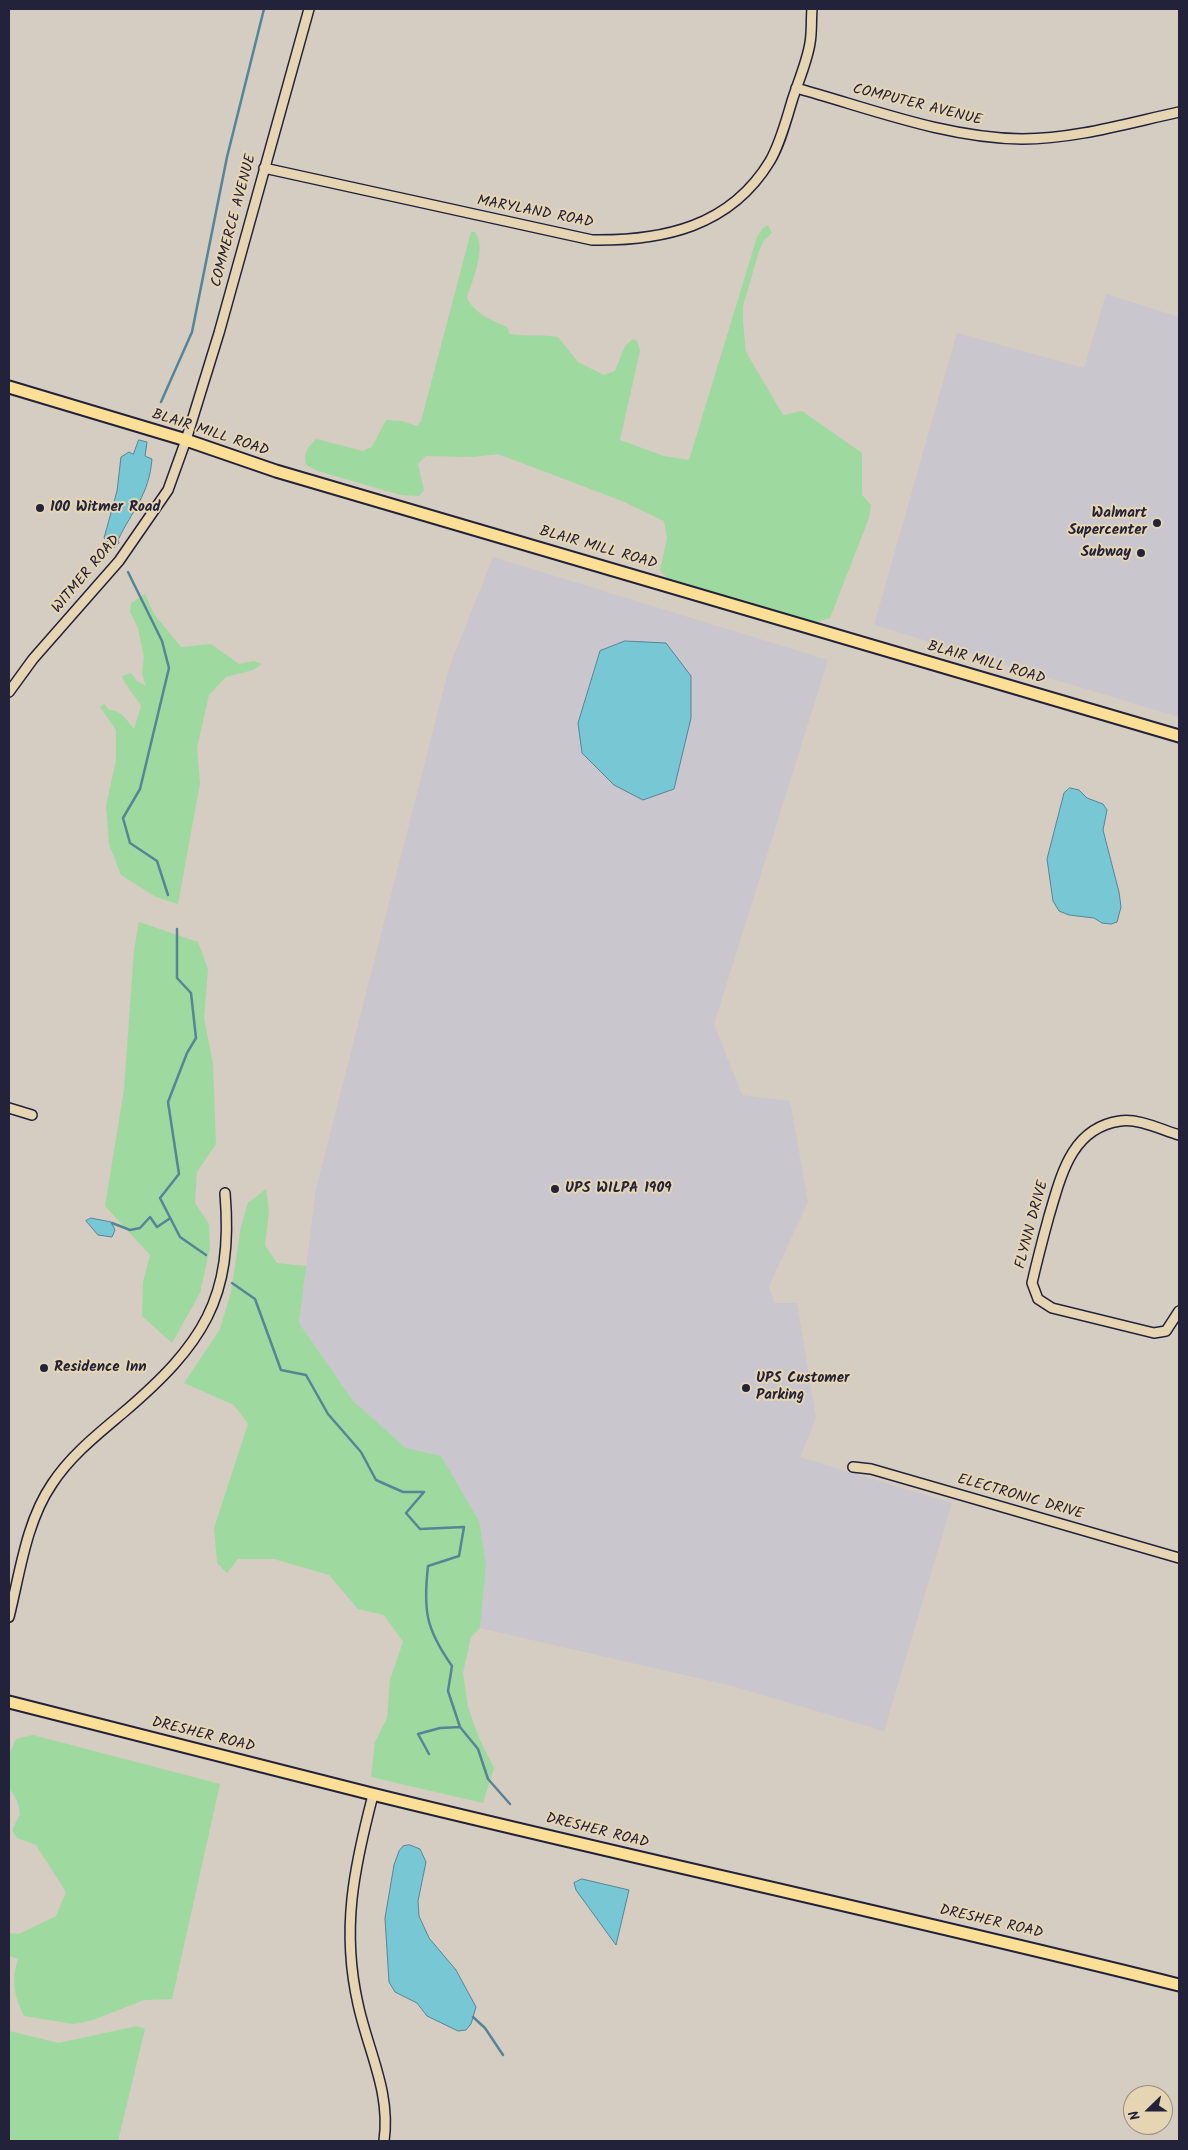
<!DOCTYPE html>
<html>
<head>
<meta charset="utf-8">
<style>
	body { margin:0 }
	#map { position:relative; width:1188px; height:2150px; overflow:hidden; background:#d5ccc2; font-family:Kalam,sans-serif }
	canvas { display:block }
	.frame { position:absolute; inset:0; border:10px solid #22223b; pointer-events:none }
	.north { position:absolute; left:1123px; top:2085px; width:50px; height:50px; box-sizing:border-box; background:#e6d5b2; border:1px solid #988d82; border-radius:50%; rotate:248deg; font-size:14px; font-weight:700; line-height:20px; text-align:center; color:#22223b }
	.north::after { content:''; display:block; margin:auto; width:18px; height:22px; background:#22223b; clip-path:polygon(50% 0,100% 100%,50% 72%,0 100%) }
</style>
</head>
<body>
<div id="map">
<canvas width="1188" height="2150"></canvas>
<div class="frame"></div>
<div class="north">N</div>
</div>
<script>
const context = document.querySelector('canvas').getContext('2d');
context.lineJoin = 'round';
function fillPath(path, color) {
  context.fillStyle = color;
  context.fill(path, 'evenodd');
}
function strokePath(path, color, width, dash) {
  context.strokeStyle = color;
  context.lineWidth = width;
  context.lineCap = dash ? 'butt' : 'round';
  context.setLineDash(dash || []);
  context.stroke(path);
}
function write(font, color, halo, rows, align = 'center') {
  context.font = font + ' Kalam,sans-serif';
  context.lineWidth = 4;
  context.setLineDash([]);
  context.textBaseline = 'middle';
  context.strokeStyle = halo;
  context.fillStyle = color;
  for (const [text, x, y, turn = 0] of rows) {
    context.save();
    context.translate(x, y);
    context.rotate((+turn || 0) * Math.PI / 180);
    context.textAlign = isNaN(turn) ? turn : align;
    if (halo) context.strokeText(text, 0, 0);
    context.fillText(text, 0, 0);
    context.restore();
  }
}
fillPath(new Path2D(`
	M1106,294L1179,317V717L874,625L957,333L1084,368Z
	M493,557L828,660L714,1024L742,1095L790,1101L808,1202L769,1286L774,1303H797L816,1418L800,1457L952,1503L884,1731L732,1686L480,1628L486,1565L441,1456L406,1448L353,1401L299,1323L316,1189L449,668Z`), '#c9c6cd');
fillPath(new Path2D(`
	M768,225L772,233L764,240L759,251L743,306V323L746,352L783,415L802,411L862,453V495L871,505L869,518L830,618L814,623L667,578L660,570L667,539L664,521L622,501L498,454L472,457L426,456L418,464L424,490L419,496L401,495L318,471L306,465C303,453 308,447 316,439L363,451L372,447L386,420L402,421L417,426L421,421L471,232H475C487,249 472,280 467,298C475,314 491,320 507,327L510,334C526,337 542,334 558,337L578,362L604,375L615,371L625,346L633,339L637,341L640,351L620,440L664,456L689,460L757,237L763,228Z
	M145,594L154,614L181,647L211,644L239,664L254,661L262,664L253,670L226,677L209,695L197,748L200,783L178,904L156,897L121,875L109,844L106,806L116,760V730L100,707L104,704L109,710C123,711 126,720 134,729L141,706C135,695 126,688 122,676L131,673L137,681L146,686L142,674L144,658L138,628L130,612L131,603Z
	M139,922L198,942L208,969L204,1018L213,1064L216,1144L197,1172L195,1203L209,1224L210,1248L200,1293L172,1343L142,1316L143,1282L150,1255L105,1206L124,1090L134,950Z
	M266,1189L269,1212L265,1245L277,1263L306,1266L299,1323L353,1401L406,1448L441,1456L479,1521L486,1565L480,1628L471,1637L463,1673L468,1707L479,1738L494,1768L483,1803L371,1777L375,1742L387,1718L390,1679L403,1642L384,1615L358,1609L329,1575L274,1559H238L227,1573L217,1563L214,1528L248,1424L234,1405L184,1383L220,1329L231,1292L241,1226L248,1203Z
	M33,1735L220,1784L172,1999L144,2000L93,2020L74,2024L24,2016C14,1995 11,1981 18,1959L9,1956V1933L19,1934L56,1916L66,1892L36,1845L17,1838L12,1830L20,1814L17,1800L9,1788L10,1753L16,1739Z
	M137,2026L145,2029L118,2141H9V2031L59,2043Z`), '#9ed9a0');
const water = new Path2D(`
	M139,440L147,442L145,456L152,459C149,495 133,509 118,540L119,543L114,548L104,538L117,491L121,457L129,452L133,454Z
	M625,641L666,643L691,676V718L674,789L643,800L614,785L582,753L578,723L600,651Z
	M1070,788L1079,790L1087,798L1103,804L1107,810L1103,830L1119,892L1121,907L1117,922L1111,924L1102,923L1094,918L1069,915L1059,911L1053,901L1047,859L1064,793Z
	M91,1218L111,1222L115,1230L112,1237L98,1235L86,1221Z
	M410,1845L420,1849L426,1862L418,1901L419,1916L429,1938L456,1970L476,2007L471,2024L466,2030L458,2031L427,2016L417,2003L395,1992L389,1982L385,1918L394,1865L399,1851L403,1846Z
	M582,1879L629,1890L616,1945L576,1890L574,1883Z`);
fillPath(water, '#78c7d4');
strokePath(water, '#568597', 1);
strokePath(new Path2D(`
	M161,402L192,332L227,157L264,9
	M128,572L162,641L169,668L140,789L123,818L130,843L157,861L168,895
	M177,929V978L191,993L196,1038L187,1053L168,1102L179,1174L160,1198L180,1237L206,1255
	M112,1223L130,1230L140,1228L150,1217L157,1227L169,1219
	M232,1283L255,1299L281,1370L306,1375L328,1414L361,1452L376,1480L403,1492H424L406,1513L420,1529L464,1527L459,1556L428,1566C423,1611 426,1629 452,1666L448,1691L460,1727L440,1728L418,1734L429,1754
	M460,1727L478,1749L488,1779L510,1804
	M473,2017L485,2028L503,2055`), '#568597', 2.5);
const minor = new Path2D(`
	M796,88C869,108 945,138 1022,139C1075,139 1128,123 1179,112
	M264,168L592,240C663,241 730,227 770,161C780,144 786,121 792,101C798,82 807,62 810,43C812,32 811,20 812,9
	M9,692L33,659L119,561L168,490L186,440L219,333L309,9
	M9,1108L32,1115
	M1179,1135C1162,1130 1138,1118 1120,1121C1071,1128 1061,1176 1049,1216C1043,1238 1037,1261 1032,1283L1038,1299L1052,1308L1154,1333L1166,1331L1179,1311
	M853,1467L871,1469L1179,1558
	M9,1617C20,1573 26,1522 52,1484C71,1455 98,1434 124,1412C202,1345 234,1299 225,1193
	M373,1795C354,1868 341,1929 358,2004C368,2051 391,2092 384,2141`);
const major = new Path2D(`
	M9,387L186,440L276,471L1179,736
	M9,1702C130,1733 251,1764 372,1794C641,1860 911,1918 1179,1985`);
strokePath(minor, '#22223b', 12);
strokePath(major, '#22223b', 15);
strokePath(minor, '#e6d5b2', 9);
strokePath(major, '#fbdf96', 11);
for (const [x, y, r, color] of [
	[40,508,5,"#22223b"],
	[1157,523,5,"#22223b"],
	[1141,553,5,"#22223b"],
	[555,1189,5,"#22223b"],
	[44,1368,5,"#22223b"],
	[746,1388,5,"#22223b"]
]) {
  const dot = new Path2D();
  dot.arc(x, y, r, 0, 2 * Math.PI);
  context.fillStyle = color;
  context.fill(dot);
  strokePath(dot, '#e6d5b2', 2);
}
write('15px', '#22223b', '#e6d5b2', [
	["COMPUTER AVENUE",917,106,14],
	["MARYLAND ROAD",535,213,11],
	["COMMERCE AVENUE",235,221,-75],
	["BLAIR MILL ROAD",210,434,18],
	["BLAIR MILL ROAD",598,549,16],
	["WITMER ROAD",87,575,-50],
	["BLAIR MILL ROAD",986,664,16],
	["FLYNN DRIVE",1033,1225,-75],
	["ELECTRONIC DRIVE",1020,1498,16],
	["DRESHER ROAD",203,1736,14],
	["DRESHER ROAD",597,1832,14],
	["DRESHER ROAD",991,1923,13]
]);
write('bold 15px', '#22223b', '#e6d5b2', [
	["100 Witmer Road",50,508],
	["Walmart",1147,514,"right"],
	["Supercenter",1147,531,"right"],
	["Subway",1131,553,"right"],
	["UPS WILPA 1909",565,1189],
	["Residence Inn",54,1368],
	["UPS Customer",756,1379],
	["Parking",756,1396]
], 'left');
</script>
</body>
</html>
